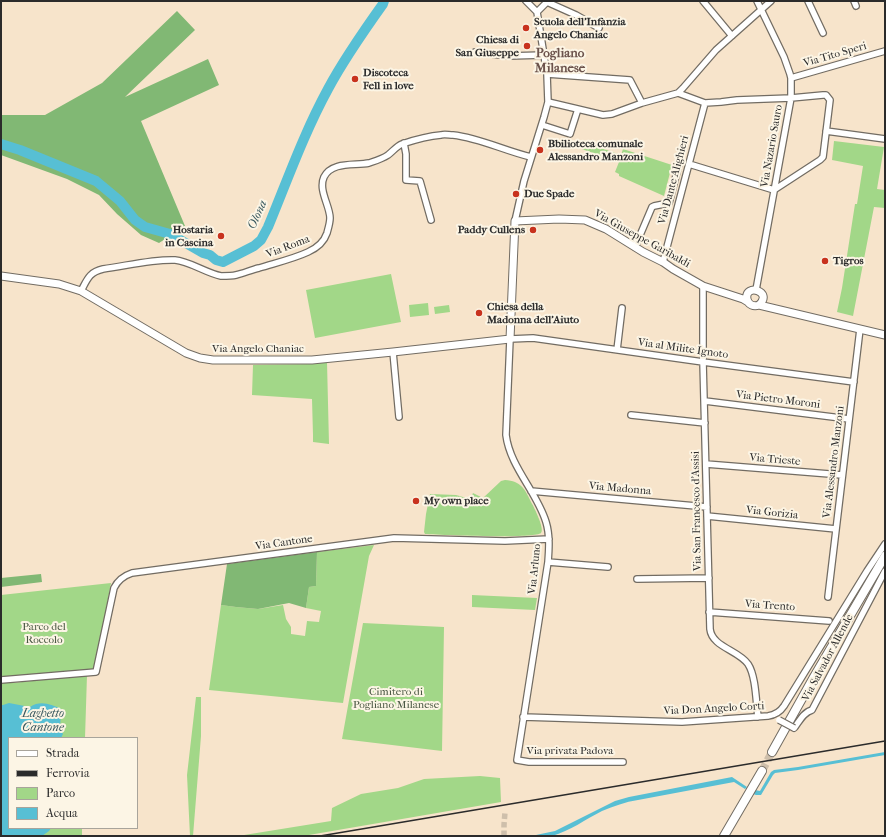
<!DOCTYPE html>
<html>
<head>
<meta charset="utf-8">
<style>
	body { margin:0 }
	#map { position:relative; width:886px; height:837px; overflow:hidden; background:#f7e4cb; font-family:"IM FELL French Canon",serif }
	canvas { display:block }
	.frame { position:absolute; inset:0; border:2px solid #2b2b2b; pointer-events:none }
	.legend { position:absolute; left:8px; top:737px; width:130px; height:92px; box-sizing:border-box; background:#fcf5e5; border:1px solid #a8a49b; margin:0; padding:5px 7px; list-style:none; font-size:12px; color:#2b2b2b }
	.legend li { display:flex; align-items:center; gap:8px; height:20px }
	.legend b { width:20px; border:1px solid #a8a49b }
</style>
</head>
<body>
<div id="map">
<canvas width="886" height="837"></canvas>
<div class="frame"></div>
<ul class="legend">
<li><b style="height:5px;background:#fff"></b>Strada</li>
<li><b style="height:5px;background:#2b2b2b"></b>Ferrovia</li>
<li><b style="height:11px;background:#a2d788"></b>Parco</li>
<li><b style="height:11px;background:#57bfd4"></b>Acqua</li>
</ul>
</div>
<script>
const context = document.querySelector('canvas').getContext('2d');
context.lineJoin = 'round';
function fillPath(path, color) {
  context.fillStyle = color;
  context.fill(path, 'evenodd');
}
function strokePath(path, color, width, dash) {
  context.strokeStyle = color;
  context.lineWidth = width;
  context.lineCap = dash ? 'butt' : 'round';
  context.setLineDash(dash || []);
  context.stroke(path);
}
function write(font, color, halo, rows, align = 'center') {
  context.font = font + ' "IM FELL French Canon",serif';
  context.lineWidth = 4;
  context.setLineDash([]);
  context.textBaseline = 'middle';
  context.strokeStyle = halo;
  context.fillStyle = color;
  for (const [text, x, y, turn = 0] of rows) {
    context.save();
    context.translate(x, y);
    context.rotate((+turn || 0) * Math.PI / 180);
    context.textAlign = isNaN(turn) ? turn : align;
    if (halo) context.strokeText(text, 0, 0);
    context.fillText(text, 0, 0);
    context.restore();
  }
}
fillPath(new Path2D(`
	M578,140L621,155L623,149L672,165L664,196L619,176V174L615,172L619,162L576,147Z
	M834,141L884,147L877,189L885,190V208L874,207L853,316L837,312L842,288L855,204H857L863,166L832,160Z
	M391,274L401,322L315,338L306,290Z
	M428,303L429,315L410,317L409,305Z
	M449,305L450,312L435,314L434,307Z
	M327,362L329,444L313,442V435L312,399L252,395L253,365L311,364Z
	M505,480C521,481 525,489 531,502C534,507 545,529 541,533C535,539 440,535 425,534L424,532L426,514L430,494L456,495L470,499L473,493L483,498L501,481Z
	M374,545L369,556L343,703L209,690L221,605L236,607L258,609L283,605L286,619L291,627V634L305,636L307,621L319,622L321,611L306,608L309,587L316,586L317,552Z
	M111,583L95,669L12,682L13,683L87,675L85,738H9V828H82V836H1V595Z
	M472,595L537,598L535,610L472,607Z
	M363,623L444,627L442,751L342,739Z
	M196,697H201V736L193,836H190L187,775Z
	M480,776L500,778L501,802L303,836H238L331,821L332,808L361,794L398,788L424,779Z`), '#a2d788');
fillPath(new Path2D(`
	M177,11L195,30L125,97L208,59L219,85L141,121L185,226L159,243L141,235L117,214L99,195L67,179L1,155V115H45L102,83Z
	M317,552L316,586L309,587L306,608L289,603L258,609L236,607L221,605L227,564Z
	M41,574L42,582L1,587V578Z`), '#81b874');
fillPath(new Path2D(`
	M9,703L30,707C40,700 51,704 61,709L60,729L63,734L61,738H9V828H51L49,831L42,836H1V705H3Z
	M885,752V755L798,770L775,773L773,775L761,795H756L753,794L755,790L760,791L771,772L774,770L798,767Z
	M732,777L747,787L745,789L734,782L638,800C625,802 614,806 602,811C586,819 570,831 552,836H509V835H536L555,831L615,801L629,797Z`), '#57bfd4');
strokePath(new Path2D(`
	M1,144L20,150L96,181L120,201L135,220L145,227L170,234L203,253L210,255L216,260L223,262L254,246L261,240L268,227C287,181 304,133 328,89C344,59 363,32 383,4L384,1`), '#57bfd4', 10);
strokePath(new Path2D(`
	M504,836V825L505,812`), '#cebfab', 5.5, [5.5, 3]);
strokePath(new Path2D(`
	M762,771L772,752`), '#cebfab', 8, [8, 4]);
const minor = new Path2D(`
	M703,1L732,36
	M808,1L823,33
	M854,1L856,6
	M547,2L576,15L599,28
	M537,12L548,1
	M475,52L509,56L544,55
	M547,74L630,80L642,103
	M791,78L885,51
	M678,93L683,88L716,50L771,1
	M548,102L603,115L612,114L642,103L678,93L705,103L721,102L737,100L791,98L823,95H826L830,100L823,157L820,160L774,190L689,164
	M542,125L570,134L578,109
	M826,131L885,139
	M404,143L406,154V180L420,181L431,220
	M515,221L524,181L544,117L548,102L547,74L537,12L526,1
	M635,247L652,207L654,206L669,203L680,160
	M663,262L705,103
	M703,286V362L710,629C712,647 738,650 748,664C756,676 756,702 758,717
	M756,290L791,98V78L790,74L784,57L757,1
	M81,291C87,280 89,272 103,269C126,266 152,259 175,260C189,261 206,273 221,276C225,276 232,276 236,275C244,273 251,270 259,268C275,263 293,259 308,252C317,248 324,242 327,233C328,229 330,223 330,218C330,206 318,190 324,177C332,161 355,166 369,163C375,161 382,159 388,155C393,151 397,146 402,144C414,140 428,136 441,135C444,134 449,135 453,135C480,138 505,151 531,157
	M617,350L622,308
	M393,352L399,417
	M705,401L849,419
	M631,415L705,423
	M706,464L842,475
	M531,491L707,507
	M707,516L836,529
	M548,562L608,567
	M637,579L709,578
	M828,597L860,329
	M709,612L829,621
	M1,680L96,672L114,588C118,580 123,576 132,573L394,538L505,541L549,539
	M523,717L682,722L768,716C775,715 780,712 784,706L867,571L885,544
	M794,728L795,727C800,720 804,712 812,710L885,571
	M623,762H529L517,760L548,562C549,549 550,535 546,522C537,492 510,467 506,435L510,339L533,338L703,362L854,382`);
const tertiary = new Path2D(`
	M1,276L59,284L81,291L186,353L200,358L213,360H312L393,352L510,339L515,221L559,219L585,220L606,229L643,252L663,262L673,269L703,286L743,299L748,302
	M759,305C774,291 744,283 747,299C748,305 754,307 759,305L885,335`);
const secondary = new Path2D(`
	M772,752L814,677L885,556
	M724,836L762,771`);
strokePath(minor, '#726c63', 8);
strokePath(tertiary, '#726c63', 9);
strokePath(secondary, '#726c63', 10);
strokePath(minor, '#fff', 5.5);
strokePath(tertiary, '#fff', 7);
strokePath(secondary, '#fff', 8);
strokePath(new Path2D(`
	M320,836L885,741`), '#2b2b2b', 1.5);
const minorBridge = new Path2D(`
	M779,720L794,728`);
strokePath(minorBridge, '#726c63', 8, []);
strokePath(minorBridge, '#fff', 5.5);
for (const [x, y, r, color] of [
	[526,28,4,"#c8321e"],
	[527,46,4,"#c8321e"],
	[355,79,4,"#c8321e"],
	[540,150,4,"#c8321e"],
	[516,194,4,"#c8321e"],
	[533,230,4,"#c8321e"],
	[221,236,4,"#c8321e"],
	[825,261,4,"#c8321e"],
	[479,313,4,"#c8321e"],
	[416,501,4,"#c8321e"]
]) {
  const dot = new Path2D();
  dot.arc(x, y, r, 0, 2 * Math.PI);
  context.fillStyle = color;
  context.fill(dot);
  strokePath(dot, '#fcf5e5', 1.5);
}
write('bold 11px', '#2b2b2b', '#fcf5e5', [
	["Scuola dell'Infanzia",534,22],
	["Angelo Chaniac",534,35],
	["Chiesa di",519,40,"right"],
	["San Giuseppe",519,53,"right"],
	["Discoteca",363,73],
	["Fell in love",363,86],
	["Bbilioteca comunale",548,144],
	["Alessandro Manzoni",548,157],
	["Due Spade",524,194],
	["Hostaria",213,230,"right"],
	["in Cascina",213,243,"right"],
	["Paddy Cullens",525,230,"right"],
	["Tigros",833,261],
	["Chiesa della",487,307],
	["Madonna dell'Aiuto",487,320],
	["My own place",424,501]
], 'left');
write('11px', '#2b2b2b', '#fcf5e5', [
	["Via Tito Speri",835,55,-16],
	["Via Nazario Sauro",772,146,-80],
	["Via Dante Alighieri",674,180,-75],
	["Via Giuseppe Garibaldi",642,239,29],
	["Via Roma",288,247,-21],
	["Via Angelo Chaniac",258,349],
	["Via al Milite Ignoto",683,349,8],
	["Via Pietro Moroni",778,400,7],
	["Via Trieste",775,460,5],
	["Via Alessandro Manzoni",834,462,-83],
	["Via Madonna",620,489,5],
	["Via San Francesco d'Assisi",697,511,-91],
	["Via Gorizia",772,513,6],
	["Via Cantone",284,543,-8],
	["Via Arluno",535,569,-84],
	["Via Trento",770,606,4],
	["Via Salvador Allende",828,658,-62],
	["Via Don Angelo Corti",714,709,-3],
	["Via privata Padova",570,751]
]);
write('11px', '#495642', '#fcf5e5', [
	["Parco del",44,627],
	["Roccolo",44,640],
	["Cimitero di",396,692],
	["Pogliano Milanese",396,705]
]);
write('italic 12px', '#38575e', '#fcf5e5', [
	["Olona",258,215,-66],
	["Laghetto",43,714],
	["Cantone",43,728]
]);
write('bold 13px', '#6c534c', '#fcf5e5', [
	["Pogliano",560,54],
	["Milanese",560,69]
]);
</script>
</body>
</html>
